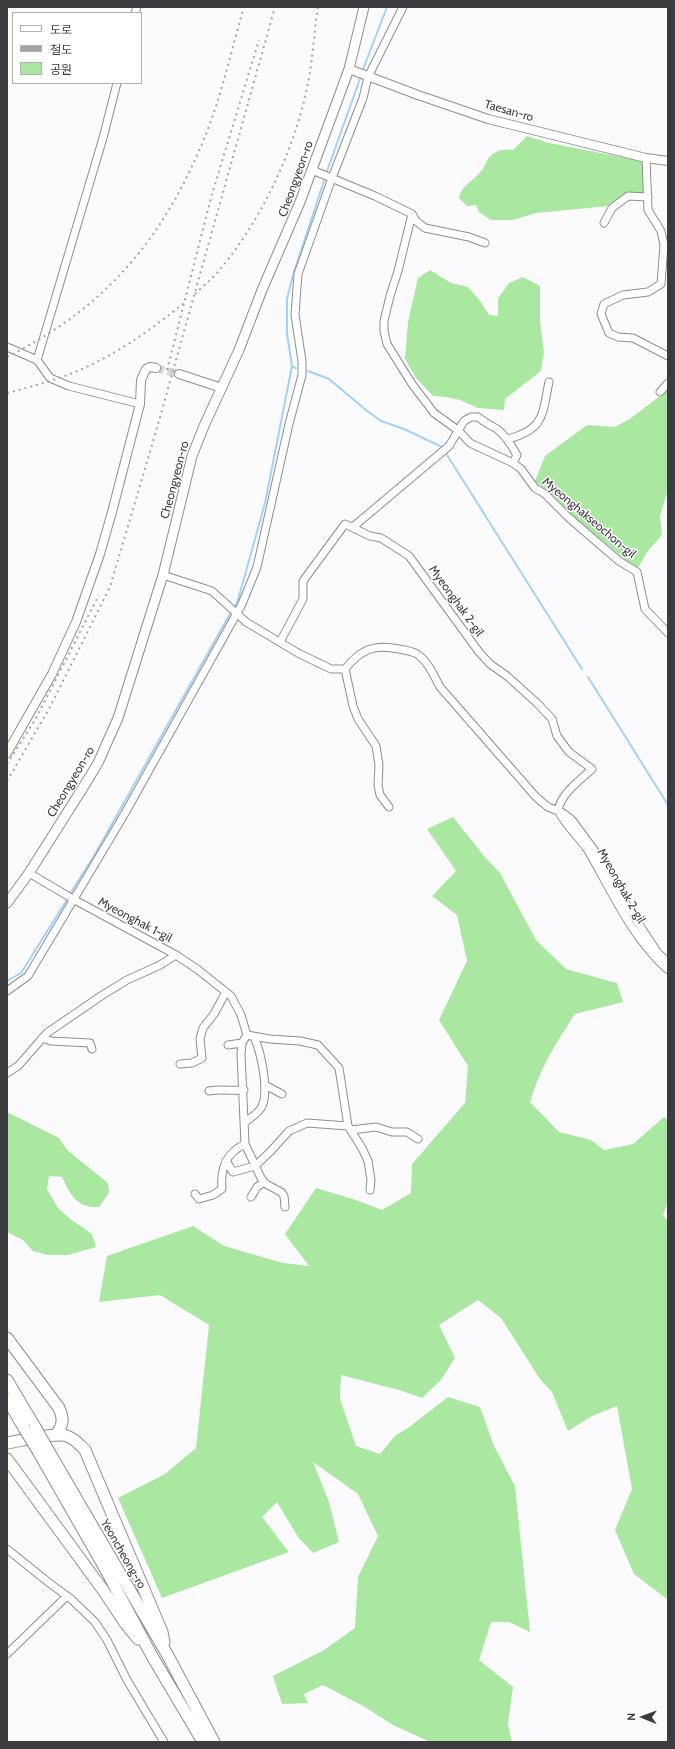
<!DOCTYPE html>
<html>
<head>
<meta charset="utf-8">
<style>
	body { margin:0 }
	#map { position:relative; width:675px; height:1749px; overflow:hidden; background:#fbfbfd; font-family:Cabin,"Noto Sans KR",sans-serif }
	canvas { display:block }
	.frame { position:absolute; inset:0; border:8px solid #3c3c40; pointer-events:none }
	.legend { position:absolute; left:12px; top:12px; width:130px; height:72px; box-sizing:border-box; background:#fff; border:1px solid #b1b1b3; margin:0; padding:5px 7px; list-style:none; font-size:12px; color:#3c3c40 }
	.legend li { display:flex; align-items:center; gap:8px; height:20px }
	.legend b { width:20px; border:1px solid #b1b1b3 }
	.north { position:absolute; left:623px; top:1697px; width:40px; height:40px; -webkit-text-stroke:3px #fff; paint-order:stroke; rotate:271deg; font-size:11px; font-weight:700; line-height:16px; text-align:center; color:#3c3c40 }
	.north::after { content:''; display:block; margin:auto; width:14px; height:18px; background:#3c3c40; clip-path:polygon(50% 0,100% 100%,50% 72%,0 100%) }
</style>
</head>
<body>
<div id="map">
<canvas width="675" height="1749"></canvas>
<div class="frame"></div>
<ul class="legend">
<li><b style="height:5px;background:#fff"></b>도로</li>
<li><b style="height:5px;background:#a4a4a7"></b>철도</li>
<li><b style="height:11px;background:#aae8a1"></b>공원</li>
</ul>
<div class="north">N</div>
</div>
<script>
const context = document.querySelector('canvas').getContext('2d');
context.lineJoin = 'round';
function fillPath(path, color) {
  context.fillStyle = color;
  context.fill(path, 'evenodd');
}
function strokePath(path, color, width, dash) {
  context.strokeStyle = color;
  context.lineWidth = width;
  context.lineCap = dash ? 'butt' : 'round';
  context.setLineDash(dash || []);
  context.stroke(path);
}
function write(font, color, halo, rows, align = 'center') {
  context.font = font + ' Cabin,sans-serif';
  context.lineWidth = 3;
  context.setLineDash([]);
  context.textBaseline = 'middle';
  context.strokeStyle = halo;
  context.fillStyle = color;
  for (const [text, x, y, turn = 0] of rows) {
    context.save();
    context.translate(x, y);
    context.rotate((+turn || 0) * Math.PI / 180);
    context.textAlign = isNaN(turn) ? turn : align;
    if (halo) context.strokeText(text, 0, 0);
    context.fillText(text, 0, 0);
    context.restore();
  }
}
fillPath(new Path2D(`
	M527,136L549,143L642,161L646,195L625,193L608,206L536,213L513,220H491L479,212L476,205L467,206L459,198C462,184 474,181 482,170C485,167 486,162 488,159C493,151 504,148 513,150Z
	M430,270L451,283L468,287L480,301L489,315L498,316V298L509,283L523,277L540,286V321L544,352L541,371L505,399L504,410L478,408L460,400L446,397L433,396L416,378L405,359L408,322L418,278Z
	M668,390L667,493L660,516L662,535L647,552L638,568L627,561L575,518L555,497L535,481L545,456L587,425L615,427L631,418Z
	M453,817L484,856L500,873L536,940L566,969L617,983L623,1002L575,1014C557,1041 539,1070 530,1102L559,1132L591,1140L604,1150L633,1144L664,1117L668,1120V1201L663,1216L668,1220V1600L634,1574L615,1530L632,1489L617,1406L592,1416L568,1431L552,1392L540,1379L501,1318L478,1300L439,1325L455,1358L441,1380L422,1398L399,1390L341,1375L340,1399L356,1446L380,1454L396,1435L408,1428L448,1397L480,1407L494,1446L515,1486L530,1632L509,1622H491L479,1660L513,1687L508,1724L512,1742H430L393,1725L363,1706L323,1685L304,1694L308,1703L282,1704L273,1676L324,1650L355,1628L358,1577L378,1536L358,1494L313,1462L329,1502L339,1542L313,1553L298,1537L277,1502L262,1517L289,1552L162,1598L118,1498L165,1474L196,1448L209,1325L160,1295L99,1302L107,1256L193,1226L224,1246L283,1263L309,1266L285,1234L316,1188L356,1200L382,1210L411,1193L412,1164L465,1103L468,1066L439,1020L467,961L457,915L432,896L456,871L427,829Z
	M7,1112L59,1138L67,1150L108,1183L109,1193L99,1207C77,1208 71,1196 62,1177L49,1176L47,1189L58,1208L69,1218L92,1234L96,1247L68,1255H48L33,1251L23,1240L7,1232Z`), '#aae8a1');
strokePath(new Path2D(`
	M362,72L387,7
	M326,174L361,76
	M292,367L296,368
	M308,371L329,379L366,410L381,421L404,429L442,447
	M447,455L582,669
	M234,608L238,600L265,503L292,366L287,334V299L293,275L325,178
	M588,677L668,805
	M70,894L94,856L231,612
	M7,981L21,973L68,898`), '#a5d1f7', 2);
strokePath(new Path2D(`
	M156,368L179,374`), '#d5d5d7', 8, [8, 4]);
const minor = new Path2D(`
	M135,13L137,7
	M646,158L648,210L661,231L664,245L661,284L648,292L623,295L604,304L601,314L609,333L618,337L633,338L668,356
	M312,170L375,196L412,214L398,271L390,296L384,321V331L387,344L412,384L434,413L459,431L470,443L513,463L521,469L535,488L545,494L569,518L619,561L637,572L645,609L668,633
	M412,214L416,221L425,228L469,237L485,243
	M604,223L612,208L628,196L648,197
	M7,347L37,360L103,138L117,83
	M37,360L50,378L69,386L140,404
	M660,392L668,383
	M508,439C545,429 542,415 549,382
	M353,527L449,446L464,421L471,417H478C484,422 490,425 497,429C506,436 512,446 517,455L513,463
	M163,575L212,591L246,622L298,653L331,669H345L353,706L358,719L376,746L379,765L378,785L380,795L389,807
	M280,642L303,599V581L345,524L370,536L381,538L409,556L479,652L490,664L507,676L537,703L552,719L557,736L569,752L592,769C580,780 561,794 558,810C564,824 578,836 587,849C612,891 631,937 668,970
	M345,669C361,649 374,644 399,649C405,650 412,651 417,654C428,661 434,676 440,687L536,797L548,807L563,813L572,820L600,858L620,895L644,932L658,953L668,962
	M29,873L73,899L176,955L197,969L231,996L241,1015L247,1035L242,1043L241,1054L245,1144L261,1178L266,1184L281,1192L284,1196L285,1207
	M7,991L28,976L124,815L242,604L257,567L289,424L302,375V361L295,315L298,274L332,178L363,98L368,77L403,7
	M247,1035L270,1039L300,1041L318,1045L339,1068L348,1126L362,1148L368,1161L371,1180L370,1190
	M42,1038L51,1041L90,1043L92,1049
	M228,1045L242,1043
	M180,1064L192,1063L202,1058L200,1039L203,1028L214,1014L226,992
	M7,1073L18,1066L47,1033L101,996L127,980L160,965L176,955
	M265,1085L282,1094
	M209,1091C221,1089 232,1091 244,1090
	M245,1122C251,1118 257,1114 261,1108C270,1093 261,1052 254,1037
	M351,1130L376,1127L392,1132H407L418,1139
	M226,1161L233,1172L255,1166L270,1152L289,1131L307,1123L348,1126
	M195,1194L199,1199L213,1195L222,1189C220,1168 226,1153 245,1144
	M251,1197L257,1187L264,1182
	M7,1549L48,1582L71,1599L95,1622L107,1640L127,1680L164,1742
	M7,1654L67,1596`);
const tertiary = new Path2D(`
	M349,69L418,95L488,119L646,158L668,161
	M179,374L222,388
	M7,753L52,674L76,622L100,554L112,512L140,404L141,380L146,369L150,367L156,368`);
const secondary = new Path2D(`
	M7,903L29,873L84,786L98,763L118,718L163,575L192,456L204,426L239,350L262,290L300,202L349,69L364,7`);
const trunk = new Path2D(`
	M7,1338L59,1408C64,1419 63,1425 56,1435
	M7,1380L35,1427
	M7,1399L24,1428
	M7,1443C20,1441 57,1432 67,1436C75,1439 79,1444 85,1450L162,1632L164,1642
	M48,1450L167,1654L214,1742
	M38,1451L106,1570L152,1656L203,1742
	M7,1459L103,1590L125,1623L138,1639`);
strokePath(minor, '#8d8d97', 9);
strokePath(tertiary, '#8d8d97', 10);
strokePath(secondary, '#8d8d97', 11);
strokePath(trunk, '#8d8d97', 13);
strokePath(minor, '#fff', 7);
strokePath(tertiary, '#fff', 8);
strokePath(secondary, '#fff', 9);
strokePath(trunk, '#fff', 11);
strokePath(new Path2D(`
	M195,294C202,287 210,281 217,273C261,222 295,149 308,83C313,58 314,32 318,7
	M7,357C109,306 167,234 208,129C223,90 232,47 244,7
	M167,370L212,194L259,40
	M7,393C30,387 53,381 75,372C114,356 151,330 184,303
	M7,764L35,720L99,595
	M7,781L49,709L110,587L155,435L275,7`), '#a4a4a7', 2, [2, 4]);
const trunkBridge = new Path2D(`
	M35,1427L48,1450
	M24,1428L38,1451`);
strokePath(trunkBridge, '#8d8d97', 13, []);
strokePath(trunkBridge, '#fff', 11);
write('12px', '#3c3c40', '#fff', [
	["Taesan-ro",509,111,16],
	["Cheongyeon-ro",296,179,-70],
	["Cheongyeon-ro",175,480,-75],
	["Myeonghakseochon-gil",589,518,40],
	["Myeonghak 2-gil",456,601,54],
	["Cheongyeon-ro",71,782,-59],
	["Myeonghak 2-gil",621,886,60],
	["Myeonghak 1-gil",135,920,28],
	["Yeoncheong-ro",123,1554,60]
]);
</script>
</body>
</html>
